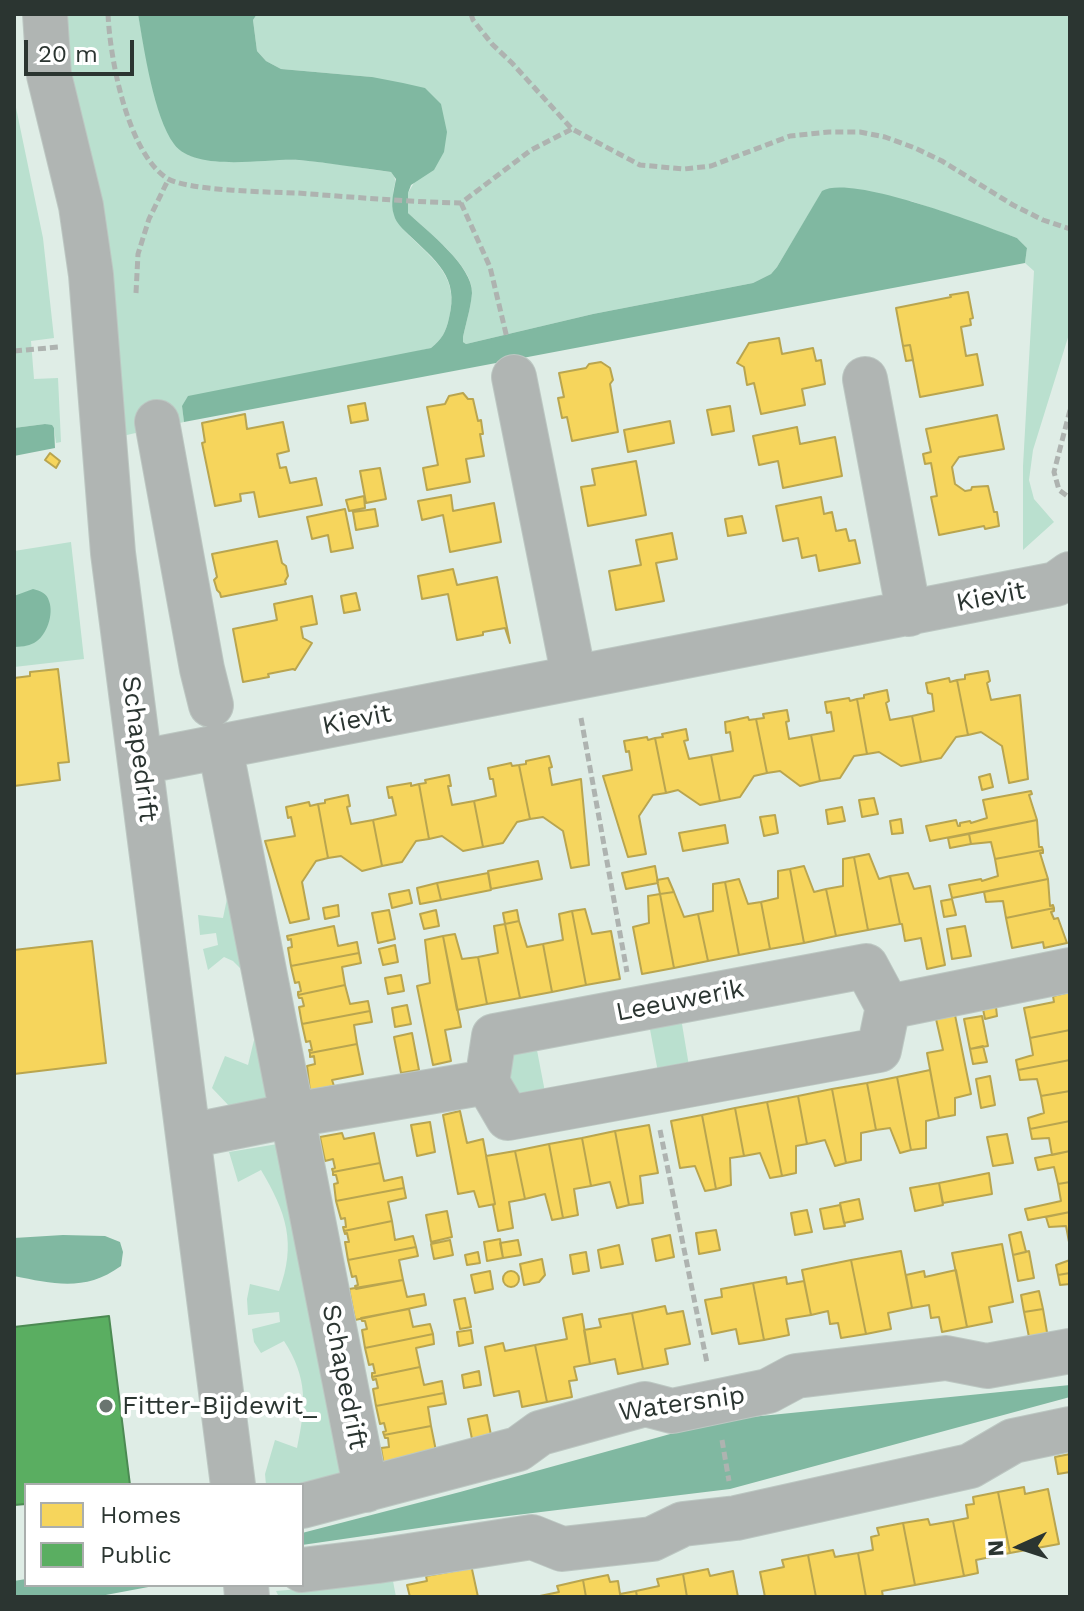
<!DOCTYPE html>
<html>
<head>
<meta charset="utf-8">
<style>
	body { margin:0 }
	#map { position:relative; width:1084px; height:1611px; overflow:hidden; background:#dfede6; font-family:"Work Sans",sans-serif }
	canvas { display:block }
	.frame { position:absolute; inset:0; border:16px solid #2b3531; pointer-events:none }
	.legend { position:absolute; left:24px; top:1483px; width:280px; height:104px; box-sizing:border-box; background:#fff; border:2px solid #aaaead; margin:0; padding:10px 14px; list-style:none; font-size:24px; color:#2b3531 }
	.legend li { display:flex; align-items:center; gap:16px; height:40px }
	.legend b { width:40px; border:2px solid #aaaead }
	.north { position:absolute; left:980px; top:1507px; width:80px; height:80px; -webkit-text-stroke:6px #fff; paint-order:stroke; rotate:267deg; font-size:22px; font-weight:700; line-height:32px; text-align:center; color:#2b3531 }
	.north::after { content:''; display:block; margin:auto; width:28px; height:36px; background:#2b3531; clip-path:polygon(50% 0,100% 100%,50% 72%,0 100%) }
	.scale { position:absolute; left:24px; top:40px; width:110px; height:36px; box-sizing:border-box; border:4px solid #2b3531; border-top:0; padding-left:10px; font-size:24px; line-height:28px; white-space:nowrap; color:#2b3531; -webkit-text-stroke:6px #fff; paint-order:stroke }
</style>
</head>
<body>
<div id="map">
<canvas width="1084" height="1611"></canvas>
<div class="frame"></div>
<ul class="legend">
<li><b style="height:22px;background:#f6d55c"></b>Homes</li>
<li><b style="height:22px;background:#5aae61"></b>Public</li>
</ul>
<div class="north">N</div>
<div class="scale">20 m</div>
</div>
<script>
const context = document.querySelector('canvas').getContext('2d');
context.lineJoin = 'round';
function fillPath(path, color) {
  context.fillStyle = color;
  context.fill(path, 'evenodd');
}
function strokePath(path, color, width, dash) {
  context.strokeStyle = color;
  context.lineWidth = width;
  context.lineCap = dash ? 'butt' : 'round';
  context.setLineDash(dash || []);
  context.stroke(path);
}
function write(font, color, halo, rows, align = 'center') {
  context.font = font + ' "Work Sans",sans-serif';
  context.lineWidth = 8;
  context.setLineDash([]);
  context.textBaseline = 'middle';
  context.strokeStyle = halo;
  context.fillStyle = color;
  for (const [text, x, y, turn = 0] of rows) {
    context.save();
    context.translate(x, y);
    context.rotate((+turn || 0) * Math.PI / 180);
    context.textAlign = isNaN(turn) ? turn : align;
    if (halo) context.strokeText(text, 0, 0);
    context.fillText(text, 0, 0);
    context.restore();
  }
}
fillPath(new Path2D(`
	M58,14H138L144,46L188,155C224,167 261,158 298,160C329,162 360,168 391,172C399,181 393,185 393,195C394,203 397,218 401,225C404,232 412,238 417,243C441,266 458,282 449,318C446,332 442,339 431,348L182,406L184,422L118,437Z
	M257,14H1070V331L1033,450L1029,480L1034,499L1054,522L1023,550V466L1034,271L1025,263L1027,248L1017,238L911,201L822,192L777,267L771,274L753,283L593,314L466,344L463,342V337C466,323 471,307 472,292C473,266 427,231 408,213V193L415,181L372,77L281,69L266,61L257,51L253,20Z
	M14,98L43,238L54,338L31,341L34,379L58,378L61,442L56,443L54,428L45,424L14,428Z
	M71,542L84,659L14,667V647L23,646L14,596V551Z
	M229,889L284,1098L232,1109L212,1088L225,1056L248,1065L255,1036L243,971L233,961L224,957L208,970L203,949L218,945L216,933L200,935L198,915L223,918Z
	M681,1018L689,1066L658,1072L649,1024Z
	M536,1045L545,1092C529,1095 519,1097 506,1088L507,1054Z
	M296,1141L355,1478L302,1485H266L265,1474L275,1440L297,1448C306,1406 308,1378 284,1341L261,1353L254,1342L252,1329L280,1322L279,1312L248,1315L247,1299L250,1284L279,1291C297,1243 286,1212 261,1170L238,1182L229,1152Z
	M393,1581L396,1597H279L276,1591Z`), '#bae0cf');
fillPath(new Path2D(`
	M138,14H257L253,20L257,51L266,61L281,69L372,77L403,83L425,88L441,104L447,132L444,152L434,170L411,185L408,193V213C427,231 473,266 472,293C471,307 466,323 463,337V342L466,344L593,314L753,283L771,274L777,267L822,191C851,174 982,225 1017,238L1027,248L1025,263L184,422L182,406L188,396L431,348C442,339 446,332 449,318C460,277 435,260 409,235C403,229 396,223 394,215C390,204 394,190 396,179L391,172C360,168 330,163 299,160C267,158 195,173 174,144C154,117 144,49 138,14Z
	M45,424L52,425L54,428L55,448L14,456V428Z
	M33,589C40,591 47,593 49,601C54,614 47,636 34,643C28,646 20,647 14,647V596Z
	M63,1235L105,1236L120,1242L123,1252L121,1266C85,1292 54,1284 14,1276V1238Z
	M1070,1385V1397L730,1489L467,1521L302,1545V1533L460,1492L721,1420Z
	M26,1579V1585H159L95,1597H14V1581Z`), '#80b8a1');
const homes = new Path2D(`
	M968,292L973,318L970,319L971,325L961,327L966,356L977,354L983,385L920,397L910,345L903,346L896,308L951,297L950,295Z
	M779,338L782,354L813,348L816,361L821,360L825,384L802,389L805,405L761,414L754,383L747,385L744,367L737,363L749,343Z
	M910,345L913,360L906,361L903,346Z
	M601,362L610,368L613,380L610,384L618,432L572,441L567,417L562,418L558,398L564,397L559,373L586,368L589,364Z
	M463,393L468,399H473L478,421L481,420L483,434H480L484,456L466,459L470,482L427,490L423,468L438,465L427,407L445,404L449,396Z
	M365,403L368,420L351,423L348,406Z
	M730,406L734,431L712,435L707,410Z
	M245,414L247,429L283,422L289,451L277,454L280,468L286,467L290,483L316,478L322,505L259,517L254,492L240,494L241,501L215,506L202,443L205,442L202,423Z
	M997,415L1004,449L959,457L952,467L955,484L965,491L971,490L972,487L988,486L994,512H997L999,526L985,529L984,526L939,535L931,497L937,496L931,463L925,464L923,454L931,452L926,429Z
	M670,421L674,443L628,452L624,430Z
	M797,427L800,444L835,437L842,476L783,488L778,461L759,465L753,436Z
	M50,453L60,461L56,468L45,460Z
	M636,461L646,515L588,526L581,487L595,485L592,469Z
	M380,468L386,499L366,503L360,471Z
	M451,495L453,511L494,503L501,542L450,552L443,515L422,520L418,501Z
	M364,496L365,508L349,511L346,500Z
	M821,497L824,514L832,512L836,531L846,529L849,541L855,540L860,563L819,571L816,555L802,558L798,538L783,541L776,506Z
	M345,509L353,548L331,552L328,535L312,539L307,517Z
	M375,509L378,526L356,530L353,512Z
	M742,516L746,533L728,536L725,519Z
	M672,533L677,559L656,563L664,601L616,610L609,571L641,565L636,540Z
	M277,541L282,563L286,566L288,576L285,581L286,584L221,597L220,593L217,590L214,580L217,577L212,554Z
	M453,569L457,585L497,577L510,643L505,628L483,632V635L457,640L448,594L422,599L418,576Z
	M356,593L360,610L344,613L341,596Z
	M312,596L317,624L301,627L303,638L312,643L295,670L293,669L268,674L269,677L243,682L233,629L277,620L274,604Z
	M58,669L69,762L58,763L60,780L14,786V678L30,676V672Z
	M988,671L990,681L987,683L991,700L1020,695L1028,779L1009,783L1002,746L981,732L968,735L957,680L965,679V675Z
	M949,678L950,682L957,680L968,735L956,737L941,758L921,762L912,716L934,711L932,694L928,693L926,683Z
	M887,690L889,701L886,703L890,720L912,716L921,762L901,766L879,752L867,754L857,699L864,698V695Z
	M849,698L850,701L857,699L867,754L854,756L840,778L820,781L811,735L834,731L831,712L827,713L825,702Z
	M787,710L789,721L786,722L789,739L811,735L820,781L800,786L780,771L767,773L756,719L764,718L763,714Z
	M748,717L749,720L756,719L767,773L754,776L740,797L720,801L711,755L733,751L730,732L726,733L725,722Z
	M686,729L688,740L684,741L689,759L711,755L720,801L700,805L678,790L666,793L655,738L663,737L662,734Z
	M647,737L648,740L655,738L666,793L653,795L639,816L646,854L628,857L603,776L632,770L629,751L626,752L624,741Z
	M549,756L552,767L549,768L552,785L581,779L589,865L571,868L563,831L543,817L530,819L519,765L526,764V761Z
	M511,763L512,766L519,765L530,819L517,822L503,843L483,847L474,801L496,796L493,779H490L488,768Z
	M990,774L993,787L982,790L979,777Z
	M449,775L451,786H448L452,805L474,801L483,847L463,851L442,836L429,839L419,784L426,783L425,780Z
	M411,783V786L419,784L429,839L416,841L402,862L382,866L373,820L396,815L392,797L389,798L387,787Z
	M1031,791L1032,794L1029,795L1037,820L930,841L926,826L956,820L958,826H960V823L970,821L971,823L987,818L983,800Z
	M348,795L350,806L347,807L351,824L373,820L382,866L362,871L341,856L328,858L318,804L325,803V800Z
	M874,798L878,814L862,817L859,800Z
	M309,802L310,806L318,804L328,858L316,861L302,882L309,919L290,923L265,841L295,836L291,817L288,818L286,807Z
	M842,807L845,821L828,824L826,810Z
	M775,815L778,833L764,836L760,817Z
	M901,819L903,833L892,834L890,821Z
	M1037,820L1039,847H1042L1043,850L995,859L991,842L971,844L969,834Z
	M725,825L728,843L683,851L679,833Z
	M969,834L971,844L950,848L948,838Z
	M1043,850V853H1040L1048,879L952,898L949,885L981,879L982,881L998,876L995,859Z
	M869,854L879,879L890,876L900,924L868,930L854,857Z
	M854,857L868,930L836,936L826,889L843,886V859Z
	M538,861L542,879L491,889L488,871Z
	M655,866L658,883L626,889L622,873Z
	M804,866L814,892L826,889L836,936L804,943L790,869Z
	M790,869L804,943L770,949L761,902L778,898V871Z
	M488,873L491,890L441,900L437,883Z
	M908,873L914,889L930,886L945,965L927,969L921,938L905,941L902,924H900L890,876Z
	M668,878L674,892L660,894L657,880Z
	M739,879L748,904L761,902L770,949L739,955L725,882Z
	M1048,879L1050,906L1053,905L1054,908L1006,918L1003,901L986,902L984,892Z
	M725,882L739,955L708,961L698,914L713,911V884Z
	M437,883L441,900L420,904L417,888Z
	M409,890L412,903L392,908L389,894Z
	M674,892L684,917L698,914L708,961L674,968L660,894Z
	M660,894L674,968L642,974L633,927L649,923L648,896Z
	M952,899L956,915L944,917L941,901Z
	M338,905L339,916L325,919L323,908Z
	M1054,908V911L1051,912L1054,919L1058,918L1067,943L1044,948L1043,942L1012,948L1006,918Z
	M585,909L592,934L611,931L620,979L586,985L572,911Z
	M389,910L395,939L378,943L372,913Z
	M436,910L439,926L424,929L420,914Z
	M517,910L519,921L505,924L503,913Z
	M572,911L586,985L552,992L543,944L563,940L559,914Z
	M519,921L527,947L543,944L552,992L520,998L505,924Z
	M505,924L520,998L487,1004L478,957L498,953L494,926Z
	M334,926L338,946L357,942L359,953L291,966L288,948L292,947L291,939L288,940L287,936Z
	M965,926L971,956L952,959L947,929Z
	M455,934L462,959L478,957L487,1004L457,1010L443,936Z
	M443,936L461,1027L445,1030L451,1061L433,1065L417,986L430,983L425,940Z
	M92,941L106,1063L14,1074V950Z
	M395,945L398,962L383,965L379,949Z
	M359,953L361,963L342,967L345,985L298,995V992L301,991L299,982L295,983L291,966Z
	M401,975L404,991L388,994L385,978Z
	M345,985L350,1004L368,1001L370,1011L302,1024L299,1007L304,1006L302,998H299L298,995Z
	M1070,992V1030L1030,1038L1024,1008L1054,1002L1053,996Z
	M407,1005L411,1024L395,1027L392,1008Z
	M996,1007L997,1016L985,1019L983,1009Z
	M370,1011L372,1022L354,1025L357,1044L310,1053L309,1050H312L310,1041L306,1042L302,1024Z
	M955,1015L971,1094L955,1098V1115L939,1118L927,1053L943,1050L936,1019Z
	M982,1016L988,1046L970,1049L964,1019Z
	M1070,1030V1060L1018,1070L1016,1060L1033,1055L1030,1038Z
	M412,1033L419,1070L401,1073L394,1037Z
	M357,1044L363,1074L332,1080L334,1086L310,1091L307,1066L315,1064L314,1056L310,1057V1053Z
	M983,1046L987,1062L973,1064L970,1049Z
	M1070,1060V1091L1041,1096L1037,1079L1020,1080L1018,1070Z
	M930,1070L939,1118L926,1121V1148L911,1150L897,1077Z
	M990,1076L995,1105L981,1108L976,1079Z
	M897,1077L911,1150L900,1153L890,1128L876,1130L867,1083Z
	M867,1083L876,1130L861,1133V1160L846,1163L832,1089Z
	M832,1089L846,1163L835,1166L825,1140L807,1144L798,1096Z
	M1070,1091V1121L1030,1129L1028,1118L1044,1113L1041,1096Z
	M798,1096L807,1144L796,1146V1173L782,1176L767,1102Z
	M767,1102L782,1176L770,1178L760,1153L744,1156L735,1108Z
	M735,1108L744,1156L730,1158L731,1185L716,1189L702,1115Z
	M460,1111L467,1143L483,1139L495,1204L479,1207L474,1191L458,1194L443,1115Z
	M702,1115L716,1189L705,1191L695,1166L680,1168L671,1121Z
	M1070,1121V1151L1052,1155L1049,1138L1032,1139L1030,1129Z
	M430,1122L435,1152L417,1156L411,1125Z
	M649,1125L658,1173L640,1176L643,1203L629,1205L615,1131Z
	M615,1131L629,1205L617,1208L610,1182L591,1186L582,1138Z
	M342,1133L344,1139L374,1133L380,1163L333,1172L332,1169L335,1168L333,1159L325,1161L320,1137Z
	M1007,1134L1013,1163L993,1166L987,1137Z
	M582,1138L591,1186L574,1189L578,1215L563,1218L549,1144Z
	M549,1144L563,1218L552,1220L545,1194L525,1199L515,1151Z
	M515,1151L525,1199L509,1202L513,1228L498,1231L493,1205L495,1204L486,1156Z
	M1070,1151V1182L1058,1184L1054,1167L1038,1170L1035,1158Z
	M380,1163L384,1181L402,1177L404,1188L336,1201L334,1184L338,1183L336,1175H333V1172Z
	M989,1173L992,1194L943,1203L939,1183Z
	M1070,1182V1212L1028,1220L1025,1209L1061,1201L1058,1184Z
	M939,1183L943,1205L915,1211L910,1188Z
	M404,1188L406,1198L388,1202L392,1221L344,1231L343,1227H346L345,1218L341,1219L336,1201Z
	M859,1199L863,1219L844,1223L840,1203Z
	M840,1205L845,1226L824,1229L820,1209Z
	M807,1210L812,1232L795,1235L791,1213Z
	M447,1211L452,1237L431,1242L426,1215Z
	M1070,1212V1242H1069L1066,1226L1049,1227L1046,1217Z
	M392,1221L395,1240L413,1236L416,1247L348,1260L345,1242H349L347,1233L345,1234L344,1231Z
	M716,1230L720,1250L699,1254L696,1233Z
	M1021,1232L1026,1252L1013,1255L1009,1235Z
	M670,1235L674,1257L656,1261L652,1239Z
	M500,1239L503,1258L487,1261L484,1242Z
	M450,1240L453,1255L434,1259L431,1244Z
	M518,1240L521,1255L503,1258L500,1243Z
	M1002,1244L1013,1302L989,1307L992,1322L967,1327L952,1253Z
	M619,1245L623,1264L601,1268L598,1250Z
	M416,1247L418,1256L399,1260L403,1280L356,1289L355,1286L358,1285L356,1276L352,1277L348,1260Z
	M901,1251L912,1308L888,1313L891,1329L866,1334L851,1260Z
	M1029,1251L1034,1278L1018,1281L1013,1255Z
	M478,1252L480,1263L467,1265L465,1255Z
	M586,1252L589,1271L573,1274L570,1255Z
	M542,1259L545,1275L539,1282L524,1285L520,1264Z
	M851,1260L866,1334L841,1338L838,1323L830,1324L828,1311L811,1315L802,1270Z
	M1070,1260V1273L1058,1275L1056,1265Z
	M956,1270L967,1327L942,1332L939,1317L931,1318L929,1305L912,1308L906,1275L924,1271L925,1277Z
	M490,1271L493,1289L475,1293L471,1275Z
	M503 1279a8 8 0 1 1 16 0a8 8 0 1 1-16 0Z
	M1070,1273V1284L1060,1285L1058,1275Z
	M786,1277L787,1284L804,1281L811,1315L786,1319L789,1335L764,1340L753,1283Z
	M403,1280L407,1297L424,1294L426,1305L355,1320L349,1289Z
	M753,1283L764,1340L739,1344L736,1329L712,1334L705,1300L722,1297L721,1289Z
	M1039,1291L1043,1309L1024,1312L1021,1295Z
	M465,1298L471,1327L460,1329L454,1300Z
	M665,1306L667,1314L683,1311L690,1344L665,1349L668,1364L643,1369L632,1313Z
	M409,1309L413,1327L430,1324L433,1334L365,1348L362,1330L367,1329L365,1321H362L361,1318Z
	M1043,1309L1048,1338L1030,1342L1024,1312Z
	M632,1313L643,1369L618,1374L615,1359L590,1364L584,1330L601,1327L599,1319Z
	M582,1314L590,1364L574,1367L577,1380L569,1381L572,1397L547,1402L535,1345L567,1339L563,1318Z
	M471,1330L473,1343L459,1346L457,1332Z
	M433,1334L434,1344L416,1348L420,1367L372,1377V1373H375L373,1364L369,1365L365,1348Z
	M503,1343L505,1351L535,1345L547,1402L522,1407L519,1391L494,1396L485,1347Z
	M420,1367L424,1385L442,1381L444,1393L376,1406L373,1389L378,1388L376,1379L373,1380L372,1377Z
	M479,1371L481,1385L464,1388L462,1375Z
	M444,1393L446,1404L428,1407L431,1426L384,1435L383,1432L386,1431L384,1423L380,1424L376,1406Z
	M487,1415L493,1445L474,1449L468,1419Z
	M431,1426L437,1456L385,1472L381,1448L389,1447L388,1438H385L384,1435Z
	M1070,1454V1472L1058,1474L1055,1457Z
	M1024,1487L1025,1494L1048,1489L1059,1544L1010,1553L998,1492Z
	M998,1492L1010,1553L976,1560L978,1573L964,1576L953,1521L968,1518L966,1505L974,1504L973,1497Z
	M928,1519L930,1525L953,1521L964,1576L915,1585L903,1523Z
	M903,1523L915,1585L882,1591L883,1597H866L858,1553L873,1550L871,1537L879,1535L877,1528Z
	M833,1550L835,1557L858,1553L866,1597H816L808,1555Z
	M808,1555L816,1597H765L760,1572L784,1567L782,1560Z
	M470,1560L478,1597H410L407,1585L427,1581L426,1576L459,1570Z
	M708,1569L710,1576L733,1571L738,1597H687L683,1574Z
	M683,1574L687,1597H637L636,1591L659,1586L657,1579Z
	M608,1575L610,1582L618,1581L620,1594L636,1591L637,1597H586L583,1580Z
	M583,1580L586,1597H535L559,1592L557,1586Z`);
fillPath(homes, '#f6d55c');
strokePath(homes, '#b9a54f', 2);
const public = new Path2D(`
	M109,1316L130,1485H26V1504L14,1505V1327Z`);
fillPath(public, '#5aae61');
strokePath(public, '#4c8a53', 2);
const minor = new Path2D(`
	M45,14L49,75L81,206L91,275L113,553L233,1485
	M514,377L574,677
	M865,379L909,614
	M157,422L202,669L211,705
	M220,747L366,1490
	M141,762L1056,584L1070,574
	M866,966L888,1007L879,1050L508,1118L487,1082L494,1036Z
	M888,1007L1070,970
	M189,1136L293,1115L487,1082
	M302,1506L518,1449L540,1433L645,1404L672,1411L768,1391L796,1376L946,1358L987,1366L1070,1351
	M302,1570L377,1561L532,1537L562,1549L652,1539L683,1524L736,1518L970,1466L1013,1441L1070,1429
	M246,1585L247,1597`);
strokePath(minor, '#bcc7c2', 46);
strokePath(new Path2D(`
	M108,14C110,59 127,149 165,177C183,191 271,192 297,193C352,197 407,202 461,203L531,150L572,129
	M471,14L473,20L492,44L512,63L572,129L640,165L684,169L711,166L790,136L829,132H860L885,137L915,148L942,161L1013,205L1043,220L1070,229
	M461,203L490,267L507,338
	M136,293L138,254L149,219L168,180
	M14,351L59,347
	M1070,410L1054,472L1059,490L1070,498
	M581,718L627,972
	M660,1130L707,1363
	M722,1440L729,1481`), '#aeb3b0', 5, [8, 4]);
strokePath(minor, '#b0b5b3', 44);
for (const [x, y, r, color] of [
	[106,1406,8,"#6a7570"]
]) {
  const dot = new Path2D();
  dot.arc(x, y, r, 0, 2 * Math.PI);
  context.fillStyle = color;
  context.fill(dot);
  strokePath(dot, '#fff', 3);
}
write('26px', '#2b3531', '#fff', [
	["Kievit",991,597,-11],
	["Kievit",357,720,-11],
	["Schapedrift",139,749,83],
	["Leeuwerik",680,1001,-11],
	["Schapedrift",344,1377,79],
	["Watersnip",682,1404,-8]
]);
write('26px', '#2b3531', '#fff', [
	["Fitter-Bijdewit_",122,1406]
], 'left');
</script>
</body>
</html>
